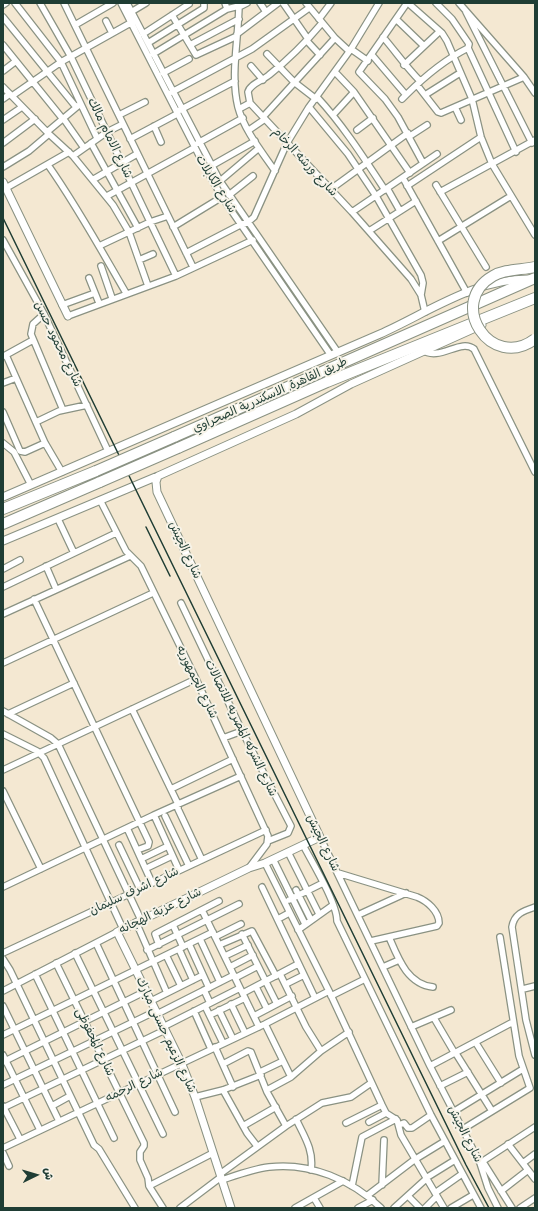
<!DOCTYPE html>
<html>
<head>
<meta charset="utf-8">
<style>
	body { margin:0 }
	#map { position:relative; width:538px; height:1211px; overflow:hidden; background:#f4e8d2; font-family:"Comic Neue","Playpen Sans Arabic",sans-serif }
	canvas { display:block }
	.frame { position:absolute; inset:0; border:4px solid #1f3d34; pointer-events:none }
	.north { position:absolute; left:16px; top:1155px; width:40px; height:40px; -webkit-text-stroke:3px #f7f3e8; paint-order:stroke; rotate:85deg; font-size:11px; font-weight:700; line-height:16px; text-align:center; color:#1f3d34 }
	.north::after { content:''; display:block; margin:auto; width:14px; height:18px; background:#1f3d34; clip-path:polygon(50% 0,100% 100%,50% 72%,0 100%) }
</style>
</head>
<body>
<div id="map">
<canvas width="538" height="1211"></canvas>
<div class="frame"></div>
<div class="north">ش</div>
</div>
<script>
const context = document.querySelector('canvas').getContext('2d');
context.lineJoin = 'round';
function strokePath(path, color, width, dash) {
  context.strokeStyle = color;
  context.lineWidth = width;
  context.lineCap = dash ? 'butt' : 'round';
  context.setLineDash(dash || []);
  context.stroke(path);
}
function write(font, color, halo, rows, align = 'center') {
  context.font = font + ' "Comic Neue","Playpen Sans Arabic",sans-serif';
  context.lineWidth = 4;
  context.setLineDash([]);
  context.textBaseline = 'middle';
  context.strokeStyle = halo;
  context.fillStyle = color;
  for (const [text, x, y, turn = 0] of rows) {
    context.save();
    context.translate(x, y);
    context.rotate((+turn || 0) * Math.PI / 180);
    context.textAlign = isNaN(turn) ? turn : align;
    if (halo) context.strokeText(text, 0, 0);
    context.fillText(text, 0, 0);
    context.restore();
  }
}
const minor = new Path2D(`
	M15,3L61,62L97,138
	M40,3L71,57L176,276
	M64,3L193,267
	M121,3L206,169L222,197L330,354
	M127,3L220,181L337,351
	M225,3L227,9
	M239,3C239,37 230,74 238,107C244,130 262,152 275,171
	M260,3L266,12
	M283,3L308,39
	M306,3L335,38L349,51
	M407,3L359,72L385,99L398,117L423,163
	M408,3L442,33L447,41L472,99L481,137L492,164L535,235
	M436,3L452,19L469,44L468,48L516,152
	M459,3L524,77L535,93
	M3,5L6,3
	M239,7L247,3
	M131,12L146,3
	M466,12L532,143
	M172,15L196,55L237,36
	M3,17L76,107
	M319,19L331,3
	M396,19L424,46
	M106,21L112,33
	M322,23C306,42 288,60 269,75C262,81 250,84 248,92L250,103L352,212L411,279L421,295L425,312
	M75,25L113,3
	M143,34L189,4
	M237,34L278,3
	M383,37C396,52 406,67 420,81
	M307,41L320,55
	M148,43L204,8V3
	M3,45L62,118
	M190,45L239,19
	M351,49L368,61
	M153,54L227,9L239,6
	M267,54L294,82L316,99
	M372,55L406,95L402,99
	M404,65L439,32
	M251,66L263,80
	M3,71L16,61
	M335,72L354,92L410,173
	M163,73L189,59
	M417,85L438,112L441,113L524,77
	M3,87L49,134L73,156L113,205L129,232L148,286
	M172,92L252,49L309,8
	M406,95C425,76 444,60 468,48
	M425,95L460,73
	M12,96L61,62L134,21
	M317,97C343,125 364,158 385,190
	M3,99L10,94
	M309,107L348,154L376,196L421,275L423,283L421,295
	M455,107L461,120
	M239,109L250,103
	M178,111L235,81
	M119,115L145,102
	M333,115L354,92
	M263,117L335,38
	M63,118L84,148
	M3,120L22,107
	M154,126L161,142
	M249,130L265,119
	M357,130L373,118
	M47,132L78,106
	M410,136L427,125
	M130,139L177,114
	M3,143L35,119
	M91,143L138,228
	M198,143L243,118
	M73,156L107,132L123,124
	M48,165C77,206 101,250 126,293
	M211,166L255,141
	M3,167L29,151L49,134
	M403,178L467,293
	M94,179L137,154
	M220,181L259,148
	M436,185L486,267
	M407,186L481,137
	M6,188L69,152
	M387,188L400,211
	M331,189L408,133
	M440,192L535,140
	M229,195L253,176
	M107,196L194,148
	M352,212L437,154
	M173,227L222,197
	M369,231L416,201
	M3,240L44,314L108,451
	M438,241L511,196
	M99,246L150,222L168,216
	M186,253L242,224L247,223L254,217L287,143L309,107L351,49L379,3
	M139,260L153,254
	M101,266L112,298
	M89,278L99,303
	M62,305L95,293
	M44,314L33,324L31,334L63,410
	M68,316L176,276L253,240
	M422,350C440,362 460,338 474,349L535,472
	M6,355L45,443L62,472
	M4,356L33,340
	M3,383L16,378
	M3,412L20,451L25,452L45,443
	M36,422L59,411L87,405
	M3,443L14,452L31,485
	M100,500L126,551L141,566L196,679L268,836L267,844L249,868
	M58,519L74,553
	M46,566L56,589
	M3,569L20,560
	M3,587L116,533
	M34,599L149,842L148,846L137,850
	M181,603L242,731L291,826L288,833L268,841
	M3,614L130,556
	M3,663L153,593
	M132,709L178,804V809L202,860
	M3,711L51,738L58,744L141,920
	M8,714L74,683
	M3,734L37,751L44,758L123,929
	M223,738L242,731
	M3,770L196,679
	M171,789L233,759
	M3,791L41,869
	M154,815L179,870
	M165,816L189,866
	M127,828L152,883
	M320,837L430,1066L480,1163L488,1188L498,1208
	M119,845L140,889
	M303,845C312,862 337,903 337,921L431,1115L481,1208
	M288,852L319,914
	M141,859L168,846
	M273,859L305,924
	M265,863L329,991L382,1105L386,1113L397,1120L401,1135L444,1208
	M149,867L172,856
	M338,873L417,897C427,901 439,911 439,923L437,926L371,941
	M3,887L154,815L241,776
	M262,887L315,998
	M296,890L311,920
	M289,900L323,883
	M535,907C523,911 514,914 512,927L526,1020L535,1055
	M202,910L259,1027
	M358,915L406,893
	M278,919L289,913
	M136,922L167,993
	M173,925L183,947
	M298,930L333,905
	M242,934L277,1004
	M215,937L241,924
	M389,937C398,958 407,984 433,987
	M200,939L220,982
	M96,943L175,1112
	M189,944L209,988
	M159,945L155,934L219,901
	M219,945L252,931L276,976
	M179,949L193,980
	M147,950L239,904
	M3,953L266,830
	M75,953L163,1134
	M166,955L181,986
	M225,956L248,945
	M3,959L10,970L94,1145L99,1149L135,1208
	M56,963L144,1143V1146L140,1152V1160L148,1178L149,1186L163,1208
	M230,967L253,955
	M383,967L399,960
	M35,974L114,1138
	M280,974L306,1027L321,1051
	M235,978L258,966
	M286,984L304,975
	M256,987L267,1009
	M523,989L535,986
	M204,990L210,1003
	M3,991L117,932
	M243,993L298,964
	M331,996L365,979
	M151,1001L203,975
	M231,1004L245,1033
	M3,1006L59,1121
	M205,1006L223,1043
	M219,1010L233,1039
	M194,1011L211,1049
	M157,1014L234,975
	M210,1015L245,998
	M254,1016L292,996
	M434,1018L454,1052
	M265,1024L291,1077
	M163,1027L240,988
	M411,1027L451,1010
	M3,1035L213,932
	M476,1043L501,1083
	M215,1047L233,1087
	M455,1052L492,1111
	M3,1055L40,1130
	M3,1062L146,991
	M223,1064L248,1051L251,1052L267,1092L286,1126
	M430,1066L513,1022
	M260,1072L283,1061
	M3,1085L156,1011
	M440,1086L468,1072
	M223,1090L247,1133L257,1146
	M267,1090L291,1077L321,1051L349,1032
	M195,1097L223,1090L261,1075
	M3,1106L20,1139
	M52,1106L70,1096
	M3,1108L165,1030
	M453,1112L523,1069
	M296,1119C304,1136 314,1150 311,1170
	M369,1122L386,1113
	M346,1123L382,1105
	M399,1125L404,1123L408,1128H412L431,1115
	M243,1126L276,1107
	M463,1129L530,1088L519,1056L500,937
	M508,1144L535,1179
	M3,1148L265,1024L329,991
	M3,1153L9,1166
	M483,1162L512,1208
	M480,1163L535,1127
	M523,1163L535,1154
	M220,1174L286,1126L322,1103L351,1097L371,1083
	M426,1178L455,1160
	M222,1180C237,1175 253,1169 269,1167C310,1162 352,1180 381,1208
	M382,1185L384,1140
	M149,1186L213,1153
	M352,1186L362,1137L396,1119
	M501,1191L528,1170
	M435,1193L462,1174
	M368,1195L414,1160L445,1141
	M408,1196L420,1208
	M314,1198L320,1208
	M180,1208L221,1177
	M295,1208L343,1181
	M358,1208L373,1200
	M394,1208L426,1179
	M425,1208L437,1196
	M451,1208L473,1195
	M520,1208L535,1198`);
const tertiary = new Path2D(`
	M3,182L68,316
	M158,476L156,482L157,492L320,837L265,863L249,868L117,932L181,1062L195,1097L231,1208
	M3,497C128,442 254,388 380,334C427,313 478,277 532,279
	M3,541L158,476L296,414L351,384L482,325`);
const motorway = new Path2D(`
	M174,437L535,278
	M178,448L327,382L535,298
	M3,509L96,471
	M3,524L100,482`);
strokePath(minor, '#8a9283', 8);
strokePath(tertiary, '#8a9283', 9);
strokePath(motorway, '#8a9283', 12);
strokePath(minor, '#fff', 5.5);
strokePath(tertiary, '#fff', 7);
strokePath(motorway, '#fff', 10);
strokePath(new Path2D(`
	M3,218L466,1165L489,1208
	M146,527L170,576`), '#1f3d34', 1.5);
const motorwayBridge = new Path2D(`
	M535,267C521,270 505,269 493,276C446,303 491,372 535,339
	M96,471L174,437
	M100,482L178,448`);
strokePath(motorwayBridge, '#8a9283', 12, []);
strokePath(motorwayBridge, '#fff', 10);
write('12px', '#1f3d34', '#f7f3e8', [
	["شارع الامام مالك",110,138,64],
	["شارع ورشه الرخام",305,162,47],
	["شارع الكابلات",216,184,58],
	["شارع محمود حسن",58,344,64],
	["طريق القاهرة, الاسكندرية الصحراوي",270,395,-24],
	["شارع الجيش",185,550,65],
	["شارع الجمهوريه",197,682,64],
	["شارع الشركه المصريه للاتصالات",241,728,64],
	["شارع الجيش",323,843,64],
	["شارع اشرف سليمان",134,891,-25],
	["شارع عزبة الهجانه",160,911,-26],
	["شارع الزعيم حسنى مبارك",166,1035,65],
	["شارع المحفوظى",95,1042,64],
	["شارع الرحمه",134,1085,-26],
	["شارع الجيش",465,1134,63]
]);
</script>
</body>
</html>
